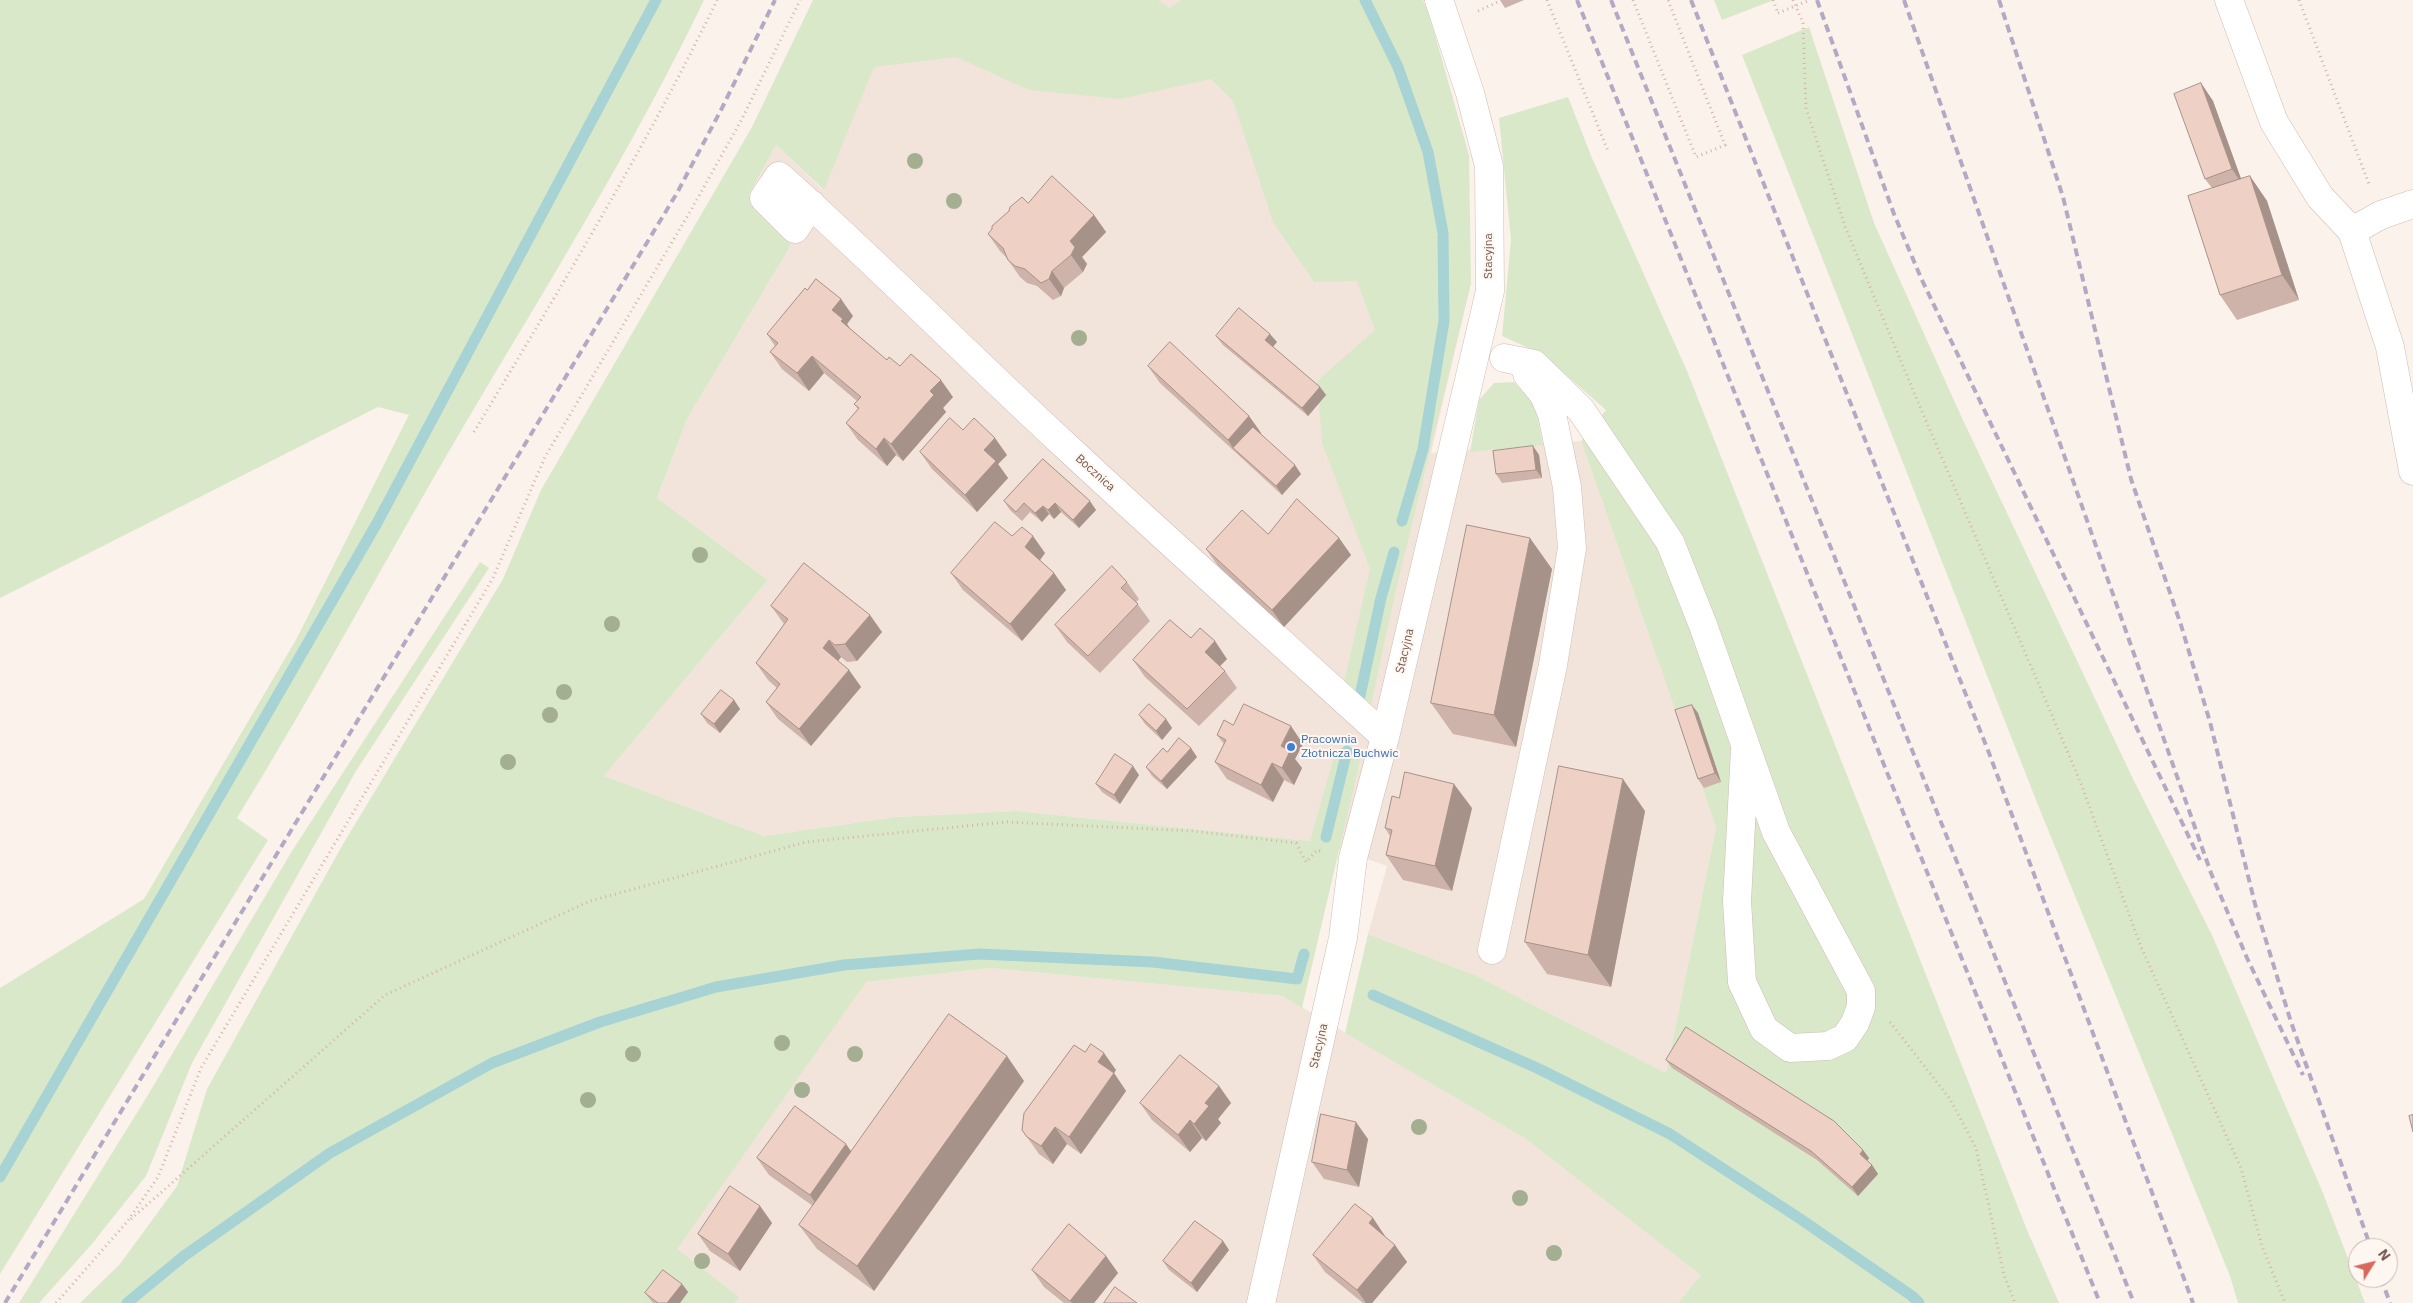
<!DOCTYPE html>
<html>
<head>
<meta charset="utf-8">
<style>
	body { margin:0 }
	#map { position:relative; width:2413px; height:1303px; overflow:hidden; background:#fbf2eb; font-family:"IBM Plex Sans",sans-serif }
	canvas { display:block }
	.north { position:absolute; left:2348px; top:1238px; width:50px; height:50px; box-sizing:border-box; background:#fef7f1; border:1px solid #c7b7b1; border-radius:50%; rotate:54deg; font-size:14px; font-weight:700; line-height:20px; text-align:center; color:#745850 }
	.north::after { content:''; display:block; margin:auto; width:18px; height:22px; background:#d8685c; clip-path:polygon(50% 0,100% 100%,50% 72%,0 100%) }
</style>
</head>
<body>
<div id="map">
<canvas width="2413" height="1303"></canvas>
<div class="north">N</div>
</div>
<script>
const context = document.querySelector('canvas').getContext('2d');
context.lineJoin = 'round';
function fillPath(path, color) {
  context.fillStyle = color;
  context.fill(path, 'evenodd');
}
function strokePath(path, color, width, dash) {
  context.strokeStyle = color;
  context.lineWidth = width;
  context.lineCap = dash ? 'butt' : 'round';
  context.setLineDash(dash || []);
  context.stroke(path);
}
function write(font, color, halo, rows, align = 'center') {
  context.font = font + ' "IBM Plex Sans",sans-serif';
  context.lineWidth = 4;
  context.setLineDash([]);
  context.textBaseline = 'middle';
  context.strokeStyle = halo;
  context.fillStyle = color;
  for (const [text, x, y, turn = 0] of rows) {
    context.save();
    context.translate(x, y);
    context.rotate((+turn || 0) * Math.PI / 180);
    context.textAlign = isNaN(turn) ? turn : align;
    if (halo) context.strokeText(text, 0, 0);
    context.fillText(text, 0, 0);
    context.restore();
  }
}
fillPath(new Path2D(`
	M900,0H1253L1471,283L1431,453L1581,441L1716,827L1666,1073L1475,975L1368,934L1387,866L1319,842L1017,811L896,817L764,836L604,776L768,580L657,498L687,419L791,245L749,196L776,145L823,190Z
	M990,968L1283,996L1526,1139L1702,1275L1678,1303H135L866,982Z`), '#f2e4da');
fillPath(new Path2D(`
	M0,0H704C633,148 546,287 462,429C386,558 316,690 237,818L268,840L0,1274V988L144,899L297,638L409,415L378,407L0,598Z
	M813,0H1158L1169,8L1182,0H1423L1429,14L1469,155L1471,283L1395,594L1370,709L1340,700L1370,569L1322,443L1317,381L1375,330L1357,281L1314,282L1273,222L1233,101L1211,79L1120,99L1029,90L956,57L874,67L824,190L776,145L749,195L791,245L687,419L657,498L768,580L604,776L764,836L896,817L1017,811L1310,841L1336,749L1351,747L1360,761L1302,1008L1283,996L990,968L866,982L677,1249L739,1297L734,1303H80L120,1264L177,1186L207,1089L343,844L503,579L541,490L752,127Z
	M1714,0H1774L1722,20Z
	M1809,27L1874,223L1962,418L2134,781L2212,935L2323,1193L2365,1303H2238L2230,1276L2040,810L1742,55Z
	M1568,97L1592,158L1687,371L2027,1230L2059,1303H1678L1701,1275L1526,1139L1345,1033L1368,934L1475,975L1666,1073L1716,827L1581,441L1606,410L1542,354L1502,336L1511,240L1499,118Z
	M1514,382L1535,405L1543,445L1470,452L1479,400L1494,383Z
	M480,562L489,568L356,771L192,1063L146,1176L91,1245L39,1303H19L148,1095L292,851Z`), '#dae8ca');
strokePath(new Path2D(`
	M1365,0L1398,67L1428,152L1443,233L1444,321L1423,449L1402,521
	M1358,705L1381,598L1394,552
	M1326,837L1347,751
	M1373,995L1537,1068L1670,1134L1799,1218L1912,1296L1919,1303
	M0,1177L377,523L656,0
	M127,1303L184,1256L330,1153L492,1063L600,1022L716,987L844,965L979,954L1153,962L1297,979L1304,954`), '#a8d3d4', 11);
const minor = new Path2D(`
	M2229,0L2274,122L2320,197L2352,231L2390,347L2413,471
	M811,204L795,229L764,198L779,176C878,264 971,359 1069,449C1173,546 1280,641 1385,737
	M2352,231L2381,215L2413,204
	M1504,358L1534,364L1581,410L1670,542L1703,625L1776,832L1861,991V1007L1855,1023L1845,1038L1828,1046L1790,1048L1764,1029L1742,982L1737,901L1745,749
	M1492,950L1553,665L1572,548L1567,487L1552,414L1544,395L1527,374
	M1261,1303L1343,938L1353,858L1385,737L1490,291L1489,166L1470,93L1439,0`);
strokePath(minor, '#cebcb4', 29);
strokePath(new Path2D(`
	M1547,0L1608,151
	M1633,0L1696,157L1725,145L1668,0
	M1773,0L1778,13
	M1793,0L1803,23L1806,108L1846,229L1915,395L2080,781L2141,947L2241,1168L2262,1246L2285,1303
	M2299,0L2369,184
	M1478,11L1502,0
	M474,432C559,290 645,149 717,0
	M1890,1022L1950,1099L1976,1148L2004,1275L2015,1303
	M131,1219L385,995L590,901L806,842L1006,822L1193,831L1296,843L1306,862L1317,850L1321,851
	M56,1303L127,1222L158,1177L201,1068L493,578L545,457L691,210L742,119L800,0`), '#d3b3a8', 3, [1, 4]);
strokePath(minor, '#fff', 28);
strokePath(new Path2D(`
	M1577,0L2100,1303
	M1611,0L2134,1303
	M1691,0L1989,753L2193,1303
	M1817,0L1894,214L1921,278L2200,860
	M1904,0L2211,873L2247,958L2303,1075
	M1999,0L2063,197L2131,479L2181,625L2210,722L2256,908L2291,1022L2371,1248
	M2381,1278L2390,1303
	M5,1303L677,193L721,110L775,0`), '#b4a9c4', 4, [8, 5]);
strokePath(new Path2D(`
	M1778,13L1810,0`), '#d3b3a8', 3, [1, 4]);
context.fillStyle = '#a4af92';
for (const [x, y] of [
	[915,161],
	[954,201],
	[1079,338],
	[700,555],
	[612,624],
	[564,692],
	[550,715],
	[508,762],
	[782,1043],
	[633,1054],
	[855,1054],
	[802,1090],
	[588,1100],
	[1419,1127],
	[1520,1198],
	[1554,1253],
	[702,1261]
]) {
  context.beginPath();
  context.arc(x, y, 8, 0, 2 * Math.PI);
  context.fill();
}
fillPath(new Path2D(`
	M1500,0H1524L1505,8Z
	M2201,83L2213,101L2241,179L2250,176L2267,201L2299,300L2237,320L2220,295L2212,188L2205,179Z
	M1028,203L1094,215L1106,232L1082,257L1087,264L1083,272L1064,288L1061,296L1053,300L1037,286L1027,283L1020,277L1006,257L1000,251L988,234Z
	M807,290L853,316L847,324L849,328L887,360L900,366L953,397L943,408L946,412L903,461L896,455L887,466L858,440L846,423L858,409L854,404L857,401L824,373L809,391L782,369L770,352L775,346L767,334Z
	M1216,336L1277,342L1273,347L1320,387L1326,395L1308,416L1223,345Z
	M1148,366L1249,416L1261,433L1260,434L1301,474L1282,495L1160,383Z
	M963,430L1007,455L998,464L1008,478L977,512L932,469L920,452Z
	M1533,446L1539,455L1542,478L1502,483L1496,474Z
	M1043,459L1096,510L1079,528L1061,512L1054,519L1049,514L1042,522L1030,512L1022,521L1010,510L1004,501Z
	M1268,534L1339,538L1351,555L1284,627L1218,566L1206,549Z
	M1012,536L1045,553L1040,560L1054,573L1066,590L1022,641L963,590L951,573Z
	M1552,569L1516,747L1453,734L1431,703Z
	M1127,582L1139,599L1136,602L1150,621L1100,673L1067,642L1055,625Z
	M771,606L882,632L857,661L847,662L841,657L838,661L849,670L861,687L811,746L778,719L766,702L777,688L768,680L756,663L784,624Z
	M1191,638L1227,659L1220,666L1225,671L1237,688L1199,726L1145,677L1133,660Z
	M734,700L740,709L720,733L707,723L701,714Z
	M1698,713L1721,782L1704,788L1698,779Z
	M1139,715L1166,719L1172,728L1162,740L1145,724Z
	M1233,725L1303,744L1295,759L1302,768L1294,785L1284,780L1273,802L1227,779L1215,762L1224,744L1217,735Z
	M1167,752L1197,757L1167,789L1152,776L1146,767Z
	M1139,775L1120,804L1102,792L1096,784Z
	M1399,798L1472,808L1452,891L1403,880L1386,855L1390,836L1385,828Z
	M1645,811L1611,987L1547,974L1525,942Z
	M1085,1052L1116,1070L1114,1073L1126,1091L1081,1154L1067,1144L1053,1164L1039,1154L1022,1130Z
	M1666,1060L1863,1150L1869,1158L1867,1161L1872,1165L1878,1174L1858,1196L1817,1160L1672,1068Z
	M1024,1081L874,1291L817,1249L799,1225L813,1206L769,1175L757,1158L851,1151Z
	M1219,1086L1231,1103L1218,1119L1221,1123L1206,1141L1202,1138L1190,1152L1152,1120L1140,1103Z
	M1368,1139L1359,1187L1324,1179L1312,1162Z
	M760,1206L772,1223L740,1271L710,1251L698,1234Z
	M1373,1218L1384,1236L1407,1262L1372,1303H1363L1325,1272L1313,1255Z
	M1223,1241L1229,1250L1197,1292L1169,1270L1163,1261Z
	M1106,1256L1118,1273L1094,1303H1064L1044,1287L1032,1270Z
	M682,1284L688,1292L680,1303H653L645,1293Z`), '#cdb3a9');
fillPath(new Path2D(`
	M2201,83L2213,101L2244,187L2232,169Z
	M2250,176L2267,201L2299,300L2282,275Z
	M1094,215L1106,232L1082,257L1087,264L1083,272L1071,255L1070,241Z
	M1052,271L1064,288L1061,296L1049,279Z
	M841,299L853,316L847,324L855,336L853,338L832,310Z
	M1270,334L1277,342L1271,349L1265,340Z
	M812,356L824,373L809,391L797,373Z
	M941,380L953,397L943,408L946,412L903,461L891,444L930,391Z
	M1320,387L1326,395L1308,416L1302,408Z
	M1249,416L1261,433L1241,455L1233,448L1228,440Z
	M884,438L896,455L887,466L876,449Z
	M995,438L1007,455L998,464L1008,478L977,512L965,495L984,450Z
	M1533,446L1539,455L1542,478L1536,470Z
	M1295,465L1301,474L1282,495L1276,486Z
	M1090,501L1096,510L1079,528L1073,520Z
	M1055,503L1061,512L1054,519L1048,510Z
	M1043,506L1049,514L1042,522L1035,513Z
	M1033,536L1045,553L1037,564L1025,547Z
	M1339,538L1351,555L1284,627L1272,610Z
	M1530,538L1552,569L1516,747L1494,715Z
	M1054,573L1066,590L1022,641L1010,624Z
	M870,615L882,632L857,661L845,644Z
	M829,640L841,657L835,665L823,648Z
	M1215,641L1227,659L1217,669L1205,652Z
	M849,670L861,687L811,746L799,729Z
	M734,700L740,709L720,733L714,724Z
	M1692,705L1698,713L1721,782L1715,773Z
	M1166,719L1172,728L1162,740L1156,731Z
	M1291,726L1303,744L1295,759L1302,768L1294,785L1282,768L1281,746Z
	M1191,748L1197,757L1167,789L1161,781Z
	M1272,763L1284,780L1273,802L1261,785Z
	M1133,766L1139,775L1120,804L1114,795Z
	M1623,779L1645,811L1611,987L1588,955Z
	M1454,784L1472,808L1452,891L1435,866Z
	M1104,1053L1116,1070L1110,1079L1098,1062Z
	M1007,1056L1024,1081L874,1291L857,1266Z
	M1114,1073L1126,1091L1081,1154L1069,1137Z
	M1219,1086L1231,1103L1218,1119L1221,1123L1206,1141L1194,1124L1205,1103Z
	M1190,1120L1202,1138L1190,1152L1178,1135Z
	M1356,1122L1368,1139L1359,1187L1347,1170Z
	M1055,1127L1067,1144L1053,1164L1041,1146Z
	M846,1144L858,1161L822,1212L810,1195Z
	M1863,1150L1869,1158L1866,1163L1860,1154Z
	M1872,1165L1878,1174L1858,1196L1852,1187Z
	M760,1206L772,1223L740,1271L728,1254Z
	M1373,1218L1385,1236L1381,1240L1369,1223Z
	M1223,1241L1229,1250L1197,1292L1191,1283Z
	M1395,1245L1407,1262L1372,1303H1366L1357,1290Z
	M1106,1256L1118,1273L1094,1303H1072L1070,1301Z
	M682,1284L688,1292L680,1303H667Z`), '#a7928a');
const building = new Path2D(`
	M2201,83L2232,169L2205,179L2174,94Z
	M1052,176L1094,215L1070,241L1075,247L1071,255L1052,271L1049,279L1041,283L1025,269L1015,266L1008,260L1003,248L988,234L992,229V226L1009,211L1010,207L1022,197L1028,203Z
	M2250,176L2282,275L2220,295L2188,196Z
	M816,279L841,299L832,310L843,319L841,321L887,360L889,357L900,366L911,354L941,380L930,391L934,395L891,444L884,438L876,449L846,423L859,408L854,404L861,397L812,356L797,373L770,352L778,343L767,334L805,288L807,290Z
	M1239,308L1270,334L1265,340L1320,387L1302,408L1216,336Z
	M1170,342L1249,416L1228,440L1148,366Z
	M950,418L963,430L974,418L995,438L984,450L996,461L965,495L920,452Z
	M1253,427L1295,465L1276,486L1233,448Z
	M1533,446L1536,470L1496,474L1493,451Z
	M1043,459L1090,501L1073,520L1055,503L1048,510L1043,506L1035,513L1024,503L1016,512L1004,501Z
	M1297,499L1339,538L1272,610L1206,549L1242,510L1268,534Z
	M995,522L1012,536L1022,527L1033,536L1025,547L1054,573L1010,624L951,573Z
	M1467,525L1530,538L1494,715L1431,703Z
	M804,563L870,615L845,644L835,645L829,640L823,648L849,670L799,729L766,702L780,684L756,663L788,619L771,606Z
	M1112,566L1127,582L1121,588L1138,604L1088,656L1055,625Z
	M1170,620L1191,638L1200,628L1215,641L1205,652L1225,671L1187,709L1133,660Z
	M721,690L734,700L714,724L701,714Z
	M1149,704L1166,719L1156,731L1139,715Z
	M1244,704L1291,726L1281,746L1290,751L1282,768L1272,763L1261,785L1215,762L1226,740L1217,735L1224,720L1233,725Z
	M1692,705L1715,773L1698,779L1675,710Z
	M1179,738L1191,748L1161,781L1146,767L1163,748L1167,752Z
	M1115,754L1133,766L1114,795L1096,784Z
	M1559,766L1623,779L1588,955L1525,942Z
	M1405,772L1454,784L1435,866L1386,855L1392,830L1385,828L1392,796L1399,798Z
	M949,1014L1007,1056L857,1266L799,1225Z
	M1686,1027L1834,1121L1863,1150L1860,1154L1872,1165L1852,1187L1811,1151L1666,1060Z
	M1091,1044L1104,1053L1098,1062L1114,1073L1069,1137L1055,1127L1041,1146L1027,1137L1022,1130L1024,1113L1074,1045L1085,1052Z
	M1180,1055L1219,1086L1205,1103L1209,1106L1194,1124L1190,1120L1178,1135L1140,1103Z
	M795,1106L846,1144L810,1195L757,1158Z
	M1321,1114L1356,1122L1347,1170L1312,1162Z
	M2413,1115V1132L2409,1116Z
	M730,1186L760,1206L728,1254L698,1234Z
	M1355,1204L1373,1218L1369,1223L1395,1245L1357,1290L1313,1255Z
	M1195,1221L1223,1241L1191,1283L1163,1261Z
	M1069,1224L1106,1256L1070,1301L1032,1270Z
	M663,1270L682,1284L667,1303H658L645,1293Z
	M1115,1287L1137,1303H1104Z`);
fillPath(building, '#eed0c5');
strokePath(building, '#a7928a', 1);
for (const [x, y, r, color] of [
	[1291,747,5,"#3f7fe0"]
]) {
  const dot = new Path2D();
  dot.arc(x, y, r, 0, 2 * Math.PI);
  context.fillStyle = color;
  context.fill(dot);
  strokePath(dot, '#fef7f1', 2);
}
write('12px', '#745850', '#fef7f1', [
	["Stacyjna",1489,256,-90],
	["Bocznica",1095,473,42],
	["Stacyjna",1405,651,-77],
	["Stacyjna",1319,1046,-77]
]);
write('12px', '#366cbe', '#fef7f1', [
	["Pracownia",1301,740],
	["Złotnicza Buchwic",1301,754]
], 'left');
</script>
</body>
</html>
